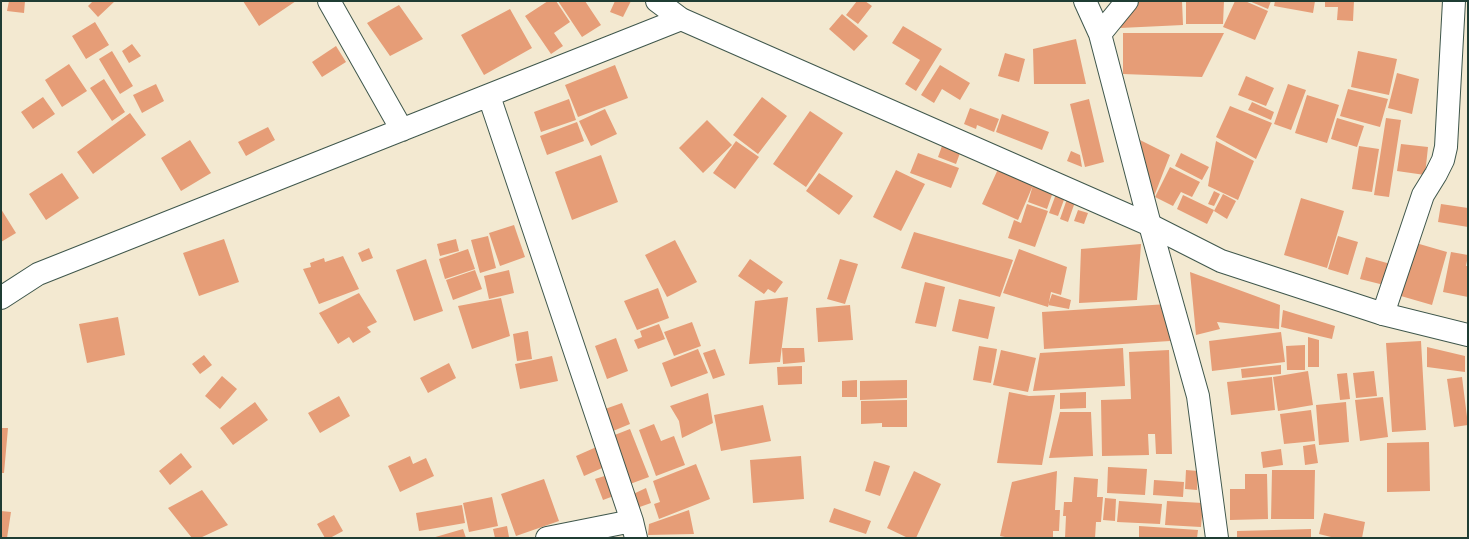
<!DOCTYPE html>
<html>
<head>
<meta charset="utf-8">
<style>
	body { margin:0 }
	#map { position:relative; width:1469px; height:539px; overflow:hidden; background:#f3e9d1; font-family:"Shantell Sans",sans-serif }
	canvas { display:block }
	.frame { position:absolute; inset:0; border:2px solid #1f3d34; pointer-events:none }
</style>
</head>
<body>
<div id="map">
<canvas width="1469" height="539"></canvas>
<div class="frame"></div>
</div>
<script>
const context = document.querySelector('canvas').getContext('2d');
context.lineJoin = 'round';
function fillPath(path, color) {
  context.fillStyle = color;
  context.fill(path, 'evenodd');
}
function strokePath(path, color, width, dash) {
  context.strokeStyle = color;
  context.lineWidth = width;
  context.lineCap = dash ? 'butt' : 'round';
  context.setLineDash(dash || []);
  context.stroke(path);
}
fillPath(new Path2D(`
	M9,1H25L24,13L7,11Z
	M93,1H115L98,17L88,6Z
	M243,1H296L259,26Z
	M548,1H556L570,22L554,33L563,46L551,54L525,16Z
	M558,1H585L601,25L582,37Z
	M615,1H631L623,17L610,12Z
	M857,1H865L872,6L858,24L846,15Z
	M1138,1H1182L1183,25L1120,28Z
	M1186,1H1224L1223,24H1186Z
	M1235,1H1245L1268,11L1255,40L1223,27Z
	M1249,1H1271L1268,9Z
	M1275,1H1315L1313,13L1274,6Z
	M1325,1H1354L1353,21L1337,20L1338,7H1325Z
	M399,5L423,39L390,56L367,23Z
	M510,9L532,48L484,75L461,35Z
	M842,14L868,36L854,51L829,29Z
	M95,22L109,45L86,59L72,36Z
	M903,26L942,49L916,91L905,84L920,60L892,43Z
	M1123,33H1224L1202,77L1123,74Z
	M1076,39L1086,84H1034L1033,49Z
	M132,44L141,56L129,63L122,51Z
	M336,46L346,62L322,77L312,62Z
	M112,51L133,86L120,94L99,59Z
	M1358,51L1397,59L1389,95L1351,87Z
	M1005,53L1025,59L1019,82L998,76Z
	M69,64L87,91L62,107L45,80Z
	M615,65L628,98L578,117L565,85Z
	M940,65L970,83L960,100L942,89L934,103L921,95Z
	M1397,73L1419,79L1412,114L1388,108Z
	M1246,76L1274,88L1266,106L1238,95Z
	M104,79L125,112L112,121L90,88Z
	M156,84L164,101L142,113L133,95Z
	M1288,84L1306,90L1291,130L1274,124Z
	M1348,89L1388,99L1380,127L1340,116Z
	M1307,95L1339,105L1327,143L1295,133Z
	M43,97L55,114L33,129L21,112Z
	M762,97L787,116L758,154L733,135Z
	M569,99L576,120L541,132L534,112Z
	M1089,99L1104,162L1085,167L1070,104Z
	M1252,102L1274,112L1271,120L1248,110Z
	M1230,106L1272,123L1256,159L1216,137Z
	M970,108L999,119L994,132L977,125L976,129L964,124Z
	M605,109L617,134L591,146L579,121Z
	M810,111L843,133L806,187L773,164Z
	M130,113L146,135L93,174L77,152Z
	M1002,114L1049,132L1042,150L996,132Z
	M1337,118L1364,126L1357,147L1331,139Z
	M1386,118L1401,120L1389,197L1374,195Z
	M707,120L732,145L703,173L679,148Z
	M577,122L584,141L547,155L540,136Z
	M268,127L275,140L246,156L238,142Z
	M190,140L211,173L181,191L161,158Z
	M1140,140L1170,155L1153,199Z
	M736,141L759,157L735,189L713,173Z
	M1216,141L1254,161L1238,200L1208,186Z
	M1401,144L1428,147L1425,175L1397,171Z
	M942,146L960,153L956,164L938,157Z
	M1359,146L1379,149L1372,192L1352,189Z
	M1071,151L1080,155L1082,167L1067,161Z
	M918,153L959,168L951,188L910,173Z
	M1181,153L1209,167L1202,180L1175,166Z
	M601,155L618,202L572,220L555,172Z
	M999,167L1034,183L1018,220L982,204Z
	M1170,167L1200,182L1192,197L1181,192L1173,206L1155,197Z
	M896,170L925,184L901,231L873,217Z
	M62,173L79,198L46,220L29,194Z
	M819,173L853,196L839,215L806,191Z
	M1033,185L1053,192L1047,209L1028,202Z
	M1214,191L1220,194L1214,206L1208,204Z
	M1056,194L1065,197L1058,216L1049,213Z
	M1223,194L1236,201L1227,219L1214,211Z
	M1183,195L1214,210L1207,224L1177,209Z
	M1301,198L1344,211L1327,268L1284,255Z
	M1067,199L1075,202L1068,222L1060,219Z
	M1027,204L1048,211L1035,247L1008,238L1014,220L1021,223Z
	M1441,204L1468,208V227L1438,222Z
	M1,209L16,233L1,242Z
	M1078,210L1088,213L1084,224L1074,221Z
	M514,225L525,257L500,266L489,233Z
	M914,232L1013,260L1000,297L901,268Z
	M488,236L496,268L480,273L471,240Z
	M1338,236L1358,242L1348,275L1328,269Z
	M224,239L239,282L199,296L183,253Z
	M456,239L459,251L440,256L437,244Z
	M675,240L697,282L667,297L645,255Z
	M1409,241L1447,252L1432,305L1394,294Z
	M1141,244L1137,300L1079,303L1081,249Z
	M369,248L373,258L362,262L358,253Z
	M468,249L475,269L445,279L439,259Z
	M1019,249L1067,267L1061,295L1051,292L1048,307L1003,293Z
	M1451,252L1468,255L1466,266H1468V297L1443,292Z
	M343,256L359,289L319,304L303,269L311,267L310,263L324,258L325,262Z
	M1366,257L1394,265L1388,286L1360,279Z
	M426,259L443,311L414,321L396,270Z
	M750,259L783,282L775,293L768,289L764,294L738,276Z
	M840,259L858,264L845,304L827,299Z
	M475,270L482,289L453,300L446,280Z
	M509,270L514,293L489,299L484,276Z
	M1190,272L1280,305L1279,329L1217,322L1220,329L1196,335Z
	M925,282L945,287L936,327L915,323Z
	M658,288L669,318L637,330L624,301Z
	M359,293L377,322L367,327L371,332L353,343L349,337L338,344L319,313Z
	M1052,294L1071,300L1069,309L1048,305Z
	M788,297L780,362L749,364L755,301Z
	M501,298L510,336L472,349L458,306Z
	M959,299L995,307L988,339L952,331Z
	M1168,304L1170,341L1044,349L1042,312Z
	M850,305L853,340L818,342L816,308Z
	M1283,310L1335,326L1332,339L1281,327Z
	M118,317L125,355L87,363L79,324Z
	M692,322L701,346L674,356L664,332Z
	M659,324L665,339L638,349L634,340L642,337L640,331Z
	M528,331L532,359L517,361L513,334Z
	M1281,332L1285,362L1212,371L1209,341Z
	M1308,337L1319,340V367H1308Z
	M616,338L628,371L607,379L595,346Z
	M1421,341L1426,430L1392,432L1386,343Z
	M1305,345V370H1287L1286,346Z
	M979,346L997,349L991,383L973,380Z
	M1427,347L1465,356V372L1427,367Z
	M782,348H804L805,362L783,364Z
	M1123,348L1125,386L1033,391L1040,353Z
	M698,349L708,373L671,387L662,363Z
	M715,349L725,375L713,379L703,353Z
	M1001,350L1036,358L1028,392L993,385Z
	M1169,350L1172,454H1156L1155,434H1148L1149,455L1102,456L1101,400L1131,399L1129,352Z
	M204,355L212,365L200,374L192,364Z
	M552,356L558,381L520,389L515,364Z
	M449,363L456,378L428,393L420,378Z
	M1281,365V374L1242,378L1241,369Z
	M802,366V384L778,385L777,367Z
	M1308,371L1313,405L1278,411L1273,377Z
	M1374,371L1377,396L1356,398L1353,373Z
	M1347,373L1350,399L1340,400L1337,374Z
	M222,376L237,389L220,409L205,396Z
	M1272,377L1275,410L1231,415L1227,382Z
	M1462,377L1468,425L1454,427L1447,379Z
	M857,380V397H842V381Z
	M907,380V398L860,400V381Z
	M1009,392L1029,396L1055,395L1042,465L997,463Z
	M1086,392V408L1060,409V393Z
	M708,393L713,423L682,438L679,421L670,406Z
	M339,396L350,416L320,433L308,413Z
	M1383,397L1388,437L1360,441L1355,400Z
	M907,400V427H882V423L861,424V401Z
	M255,402L268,420L233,445L220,428Z
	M1346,402L1349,442L1319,445L1316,405Z
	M622,403L630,424L613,431L605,409Z
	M763,405L771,441L721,451L714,415Z
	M1311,410L1315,441L1284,444L1280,414Z
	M1060,412H1091L1093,456L1049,458Z
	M654,424L661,441L674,436L685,465L656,476L639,430Z
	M1,428H8L4,473H1Z
	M630,429L649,477L630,484L612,436Z
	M1429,442L1430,491L1387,492V443Z
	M1315,444L1318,463L1305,465L1303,446Z
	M601,445L609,465L584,476L576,456Z
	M1281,449L1283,465L1263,468L1261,452Z
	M181,453L192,467L170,485L159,471Z
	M410,456L413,464L426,458L434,476L400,492L388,466Z
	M801,456L804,499L753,503L750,460Z
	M874,461L890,466L880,496L865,491Z
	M696,464L710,499L659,519L654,504L660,502L653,481Z
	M1108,467L1147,469L1145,495L1107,493Z
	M1186,470L1198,471L1197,490L1185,489Z
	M1272,470H1315L1314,519H1271Z
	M914,471L941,484L916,538H908L887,528Z
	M1057,471L1055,510H1060L1059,531H1053V538H1010L1000,536L1012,482Z
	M611,474L619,494L603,500L595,479Z
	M1245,474H1267L1268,519L1230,520V489H1245Z
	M1074,477L1098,479L1097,497H1103L1101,522H1096L1095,538H1065L1066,516H1063L1064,502H1072Z
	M544,479L559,521L516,536L501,494Z
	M1154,480L1184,482L1183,497L1153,495Z
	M646,488L651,503L634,509L629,496Z
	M202,490L228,525L200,538H192L168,508Z
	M492,497L498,526L469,532L463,503Z
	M1105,498L1116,499L1115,521L1103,520Z
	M1119,501L1162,504L1160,524L1117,522Z
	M1167,501L1203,503L1201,527L1165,525Z
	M462,505L465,523L419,531L416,513Z
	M834,508L871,521L866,534L829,522Z
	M689,510L694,534L648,535L649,524Z
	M1,511L11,512L7,538H1Z
	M1324,513L1365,522L1362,538H1335L1319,534Z
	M334,515L343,531L330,538H325L317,524Z
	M507,526L509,537L495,538L493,529Z
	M1139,526L1198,530L1197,538H1139Z
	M463,529L466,538H432Z
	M1311,529V538H1237V531Z`), '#e69d77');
const minor = new Path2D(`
	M329,1L402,130
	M1085,1L1100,34L1150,225L1198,396L1217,538
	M1100,34L1127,1
	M489,96L632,521L636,538
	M1,298L38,274L681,19
	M1383,314L1423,195L1436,174L1443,160L1446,147L1454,1
	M547,538L632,521`);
const major = new Path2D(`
	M657,1L681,19L1150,225L1221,261L1383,314L1468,335`);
strokePath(minor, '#3f574c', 24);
strokePath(major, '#3f574c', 24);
strokePath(minor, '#fff', 22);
strokePath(major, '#fff', 22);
</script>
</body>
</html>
